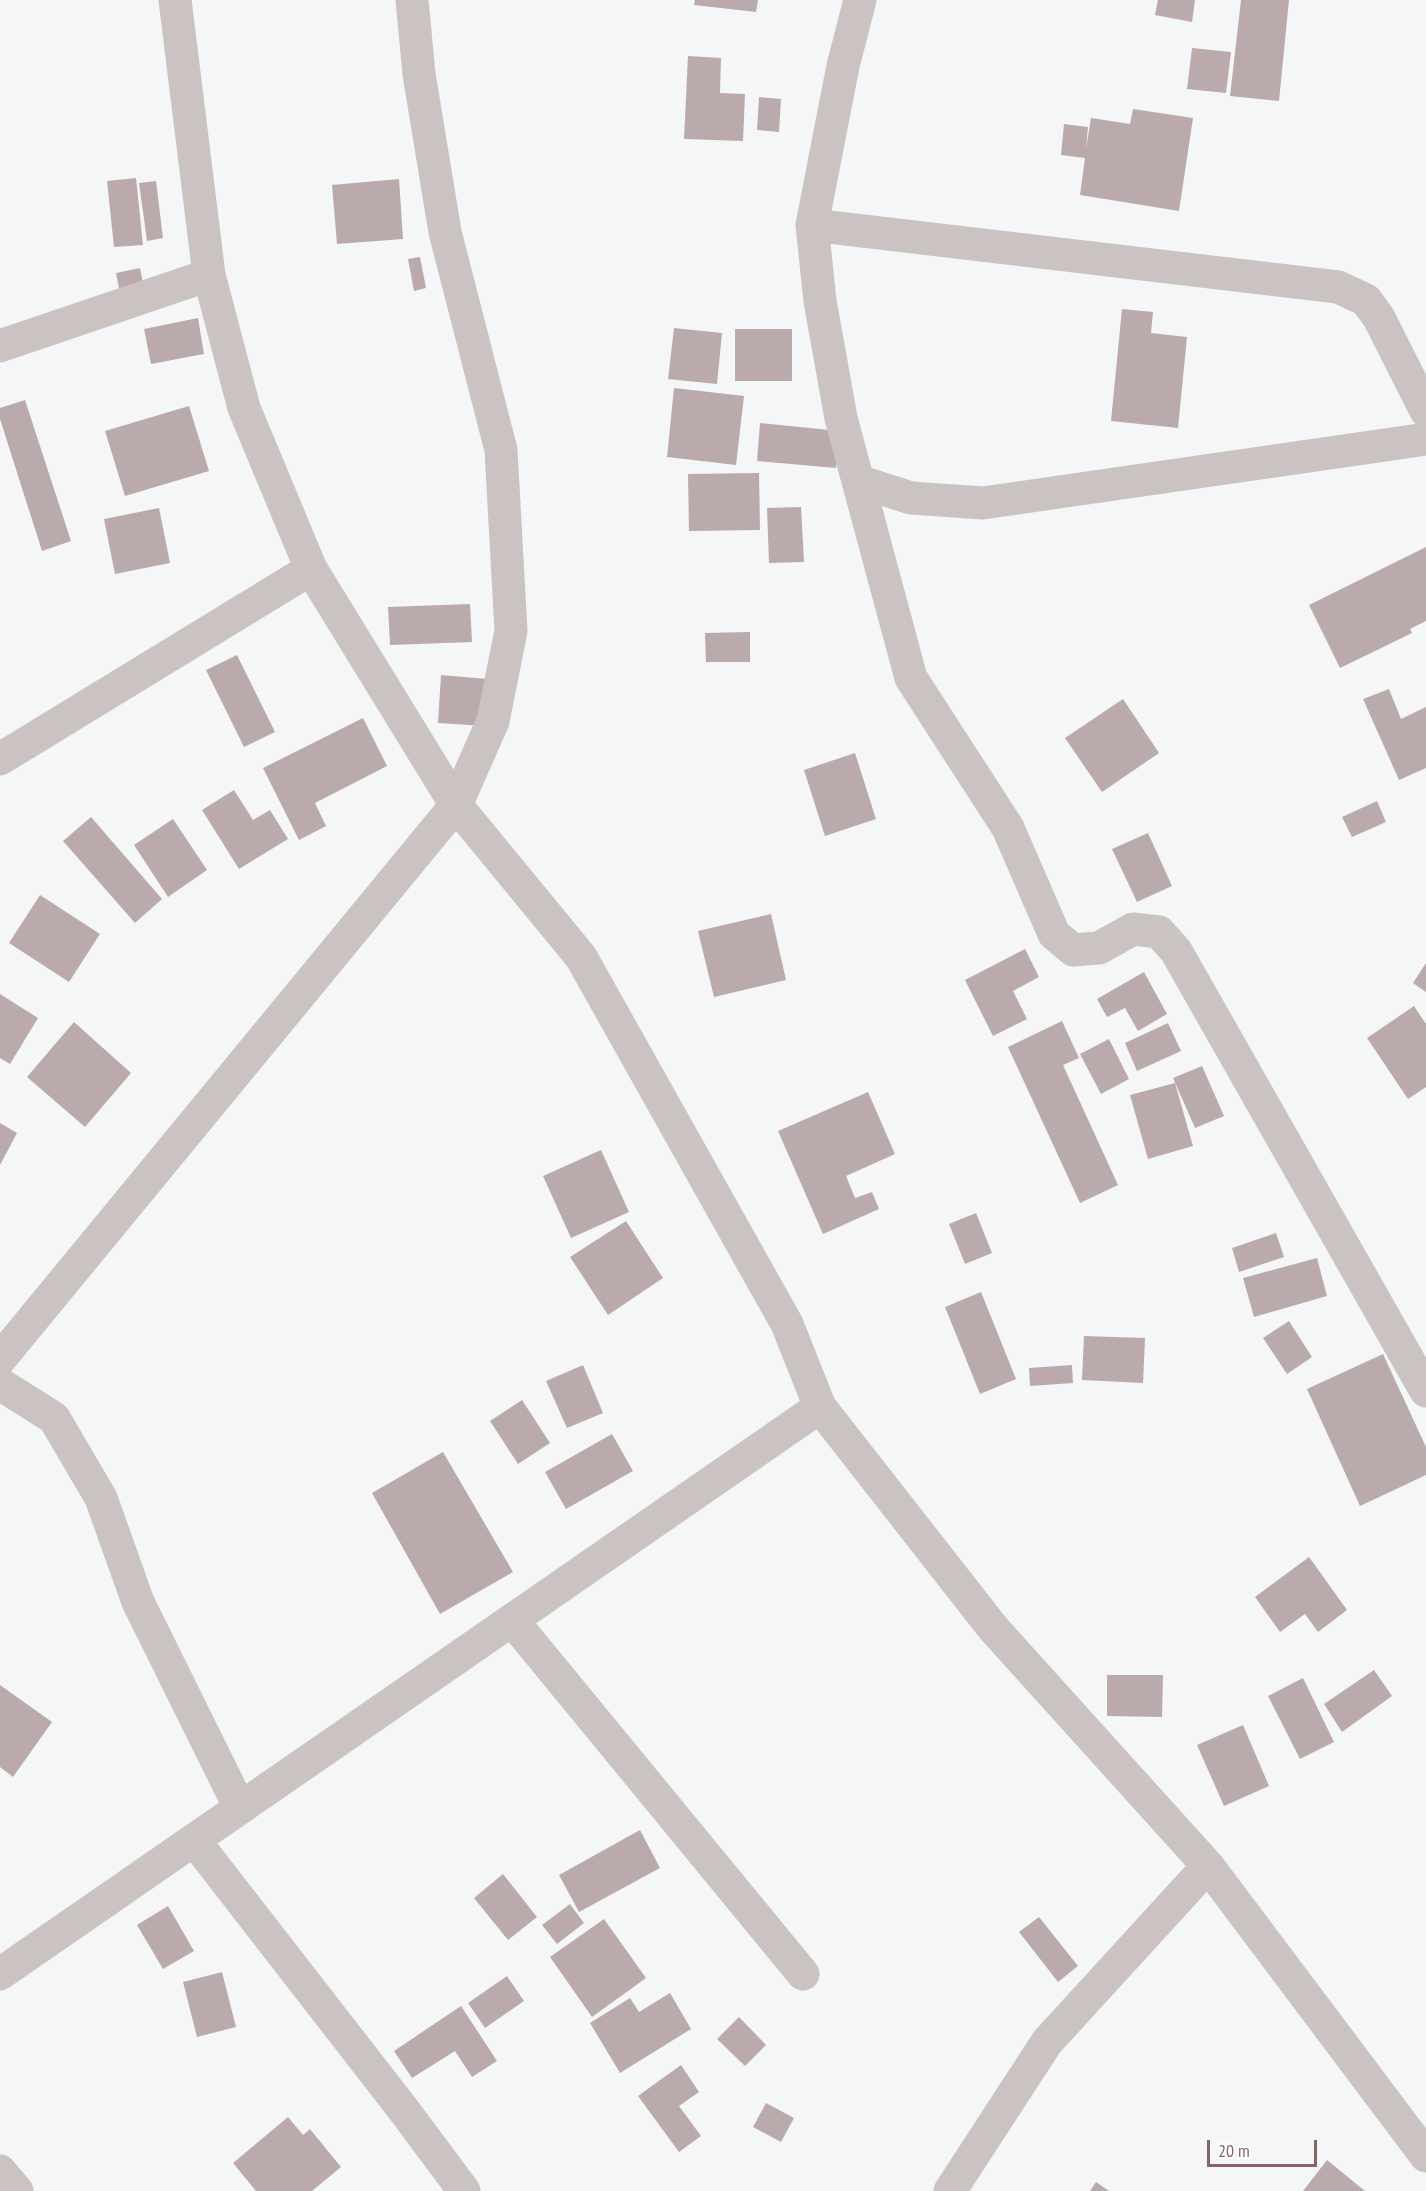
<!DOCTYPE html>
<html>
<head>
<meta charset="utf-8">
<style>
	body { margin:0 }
	#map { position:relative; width:1426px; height:2191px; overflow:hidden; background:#f4f6f8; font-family:"PT Sans Narrow",sans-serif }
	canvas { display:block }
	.scale { position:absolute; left:1207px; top:2140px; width:110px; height:27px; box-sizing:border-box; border:3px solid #896465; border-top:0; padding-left:8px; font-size:18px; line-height:21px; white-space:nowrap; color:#896465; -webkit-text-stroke:4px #fff; paint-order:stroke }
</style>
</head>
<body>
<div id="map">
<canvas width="1426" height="2191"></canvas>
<div class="scale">20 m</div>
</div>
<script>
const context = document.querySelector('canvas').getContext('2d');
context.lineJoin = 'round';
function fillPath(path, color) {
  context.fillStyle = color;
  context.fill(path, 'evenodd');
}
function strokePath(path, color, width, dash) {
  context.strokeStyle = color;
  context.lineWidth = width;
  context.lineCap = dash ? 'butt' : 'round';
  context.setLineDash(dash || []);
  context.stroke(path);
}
fillPath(new Path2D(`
	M695,0H758L756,12L694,5Z
	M1158,0H1195L1192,22L1155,15Z
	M1241,0H1289L1279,101L1230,96Z
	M1192,48L1231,52L1226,93L1187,89Z
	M688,56L721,58L720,93L745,94L743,141L684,139Z
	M759,97L781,99L779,132L757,130Z
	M1133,109L1193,118L1179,211L1080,195L1085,158L1061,155L1064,124L1088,127L1086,149L1091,118L1130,124Z
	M136,178L143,245L114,247L107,181Z
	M399,179L403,239L337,244L332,185Z
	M156,181L163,238L147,241L139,183Z
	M420,257L426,288L414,291L408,259Z
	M140,268L145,293L121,298L116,273Z
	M1122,309L1153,312L1151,333L1187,337L1178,428L1111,421Z
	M198,318L204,354L151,364L144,329Z
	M674,328L722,333L717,384L668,379Z
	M735,329H792V381H735Z
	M674,388L744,396L736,465L667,457Z
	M25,400L71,541L42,551L0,419V408Z
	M189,406L209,471L125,496L105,431Z
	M760,423L840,431L836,468L757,461Z
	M759,473L760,530L689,531L688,474Z
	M801,507L804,562L769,563L767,508Z
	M159,508L170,563L115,574L104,519Z
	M1426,547V621L1410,629L1412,633L1340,668L1309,605Z
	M470,604L472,642L390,645L388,607Z
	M750,632V662H706L705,633Z
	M237,655L275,732L244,747L206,670Z
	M441,675L488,679L485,726L438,723Z
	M1389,689L1401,719L1426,707V768L1399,780L1363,699Z
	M1123,699L1159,753L1102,792L1065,738Z
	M363,718L387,766L315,803L326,826L299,840L263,768Z
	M855,753L876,819L825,836L804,770Z
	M234,790L253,820L270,810L288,839L239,869L202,810Z
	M1377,801L1386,822L1352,837L1342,817Z
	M91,817L162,899L135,923L63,841Z
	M173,819L207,870L168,897L134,845Z
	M1148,833L1172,886L1137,902L1112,849Z
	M40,895L100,934L69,982L9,943Z
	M771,914L786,980L714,997L698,931Z
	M1025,949L1039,977L1013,991L1027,1019L993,1036L965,980Z
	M1426,963V992L1413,983Z
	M1144,972L1167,1014L1138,1031L1125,1008L1107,1017L1097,999Z
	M0,994L38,1018L10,1064L0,1058Z
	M1414,1006L1426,1024V1087L1408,1099L1367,1038Z
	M1062,1021L1079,1058L1063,1065L1118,1185L1080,1203L1008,1047Z
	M74,1022L131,1073L85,1127L27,1077Z
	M1168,1023L1181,1051L1137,1071L1125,1043Z
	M1109,1039L1129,1079L1101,1094L1080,1054Z
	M1202,1066L1224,1116L1195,1128L1173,1078Z
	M1175,1083L1193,1146L1148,1159L1130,1095Z
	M868,1092L895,1154L846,1176L855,1198L872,1192L879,1209L823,1234L778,1131Z
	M0,1123L17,1133L0,1165Z
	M601,1150L629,1212L571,1238L543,1176Z
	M976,1213L992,1253L965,1264L949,1224Z
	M626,1221L663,1278L608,1315L570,1257Z
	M1276,1233L1284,1257L1239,1272L1232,1248Z
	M1317,1258L1327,1296L1254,1317L1243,1278Z
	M981,1292L1016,1379L980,1394L945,1307Z
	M1289,1321L1312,1357L1287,1374L1263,1338Z
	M1084,1336L1145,1338L1143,1383L1082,1380Z
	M1383,1354L1426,1447V1475L1360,1506L1307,1389Z
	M583,1365L603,1413L567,1428L546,1381Z
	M1072,1365L1073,1383L1030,1386L1029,1368Z
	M522,1400L550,1443L518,1464L490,1421Z
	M612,1434L633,1471L566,1509L545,1472Z
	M443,1452L513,1572L440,1614L372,1493Z
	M1309,1557L1347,1610L1318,1632L1305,1614L1280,1632L1255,1597Z
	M1374,1670L1392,1696L1342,1732L1324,1704Z
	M1107,1675H1163L1162,1717L1107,1716Z
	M1303,1678L1334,1742L1300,1759L1268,1696Z
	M0,1685L52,1722L13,1777L0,1767Z
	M1243,1725L1269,1786L1224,1806L1197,1745Z
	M640,1830L660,1868L579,1912L559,1875Z
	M503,1874L537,1917L508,1940L474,1898Z
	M570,1904L584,1923L557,1944L542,1925Z
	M168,1906L194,1951L163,1969L137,1925Z
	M1039,1917L1078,1966L1058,1982L1019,1932Z
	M604,1919L646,1978L592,2017L550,1957Z
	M222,1972L236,2027L197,2037L183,1982Z
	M507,1976L524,2001L485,2028L468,2003Z
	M670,1993L691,2029L620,2073L590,2023L630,1998L639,2012Z
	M461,2006L497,2061L472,2077L455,2051L412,2078L394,2051Z
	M739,2017L766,2045L745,2066L717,2039Z
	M681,2065L699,2092L679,2106L701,2136L679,2152L638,2096Z
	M766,2103L794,2118L781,2142L753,2127Z
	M288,2117L303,2135L310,2129L341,2167L312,2191H256L233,2163Z
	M1327,2160L1365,2191H1303Z
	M1096,2182L1109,2191H1090Z`), '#bbaaac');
strokePath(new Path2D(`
	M175,0L209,275L244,408L311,569L456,805L581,957L787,1324L820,1407L993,1628L1208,1866L1426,2156
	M860,0L843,66L812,225L820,301L841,418L911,678L1008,828L1054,934L1073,950L1099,948L1133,929L1159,932L1176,951L1426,1391
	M812,225L1338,287L1366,300L1379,318L1426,411
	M0,346L209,275
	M858,481L911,498L983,503L1426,439
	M0,759L311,569
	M0,1359L456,805L493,721L511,631L501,450L445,232L419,74L412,0
	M0,1384L54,1418L101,1498L138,1602L240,1808
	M512,1620L803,1974
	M194,1840L406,2113L464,2191
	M0,1974L820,1407
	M0,2171L17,2191
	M950,2191L1047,2042L1208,1866`), '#cbc2c2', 33);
</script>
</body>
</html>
